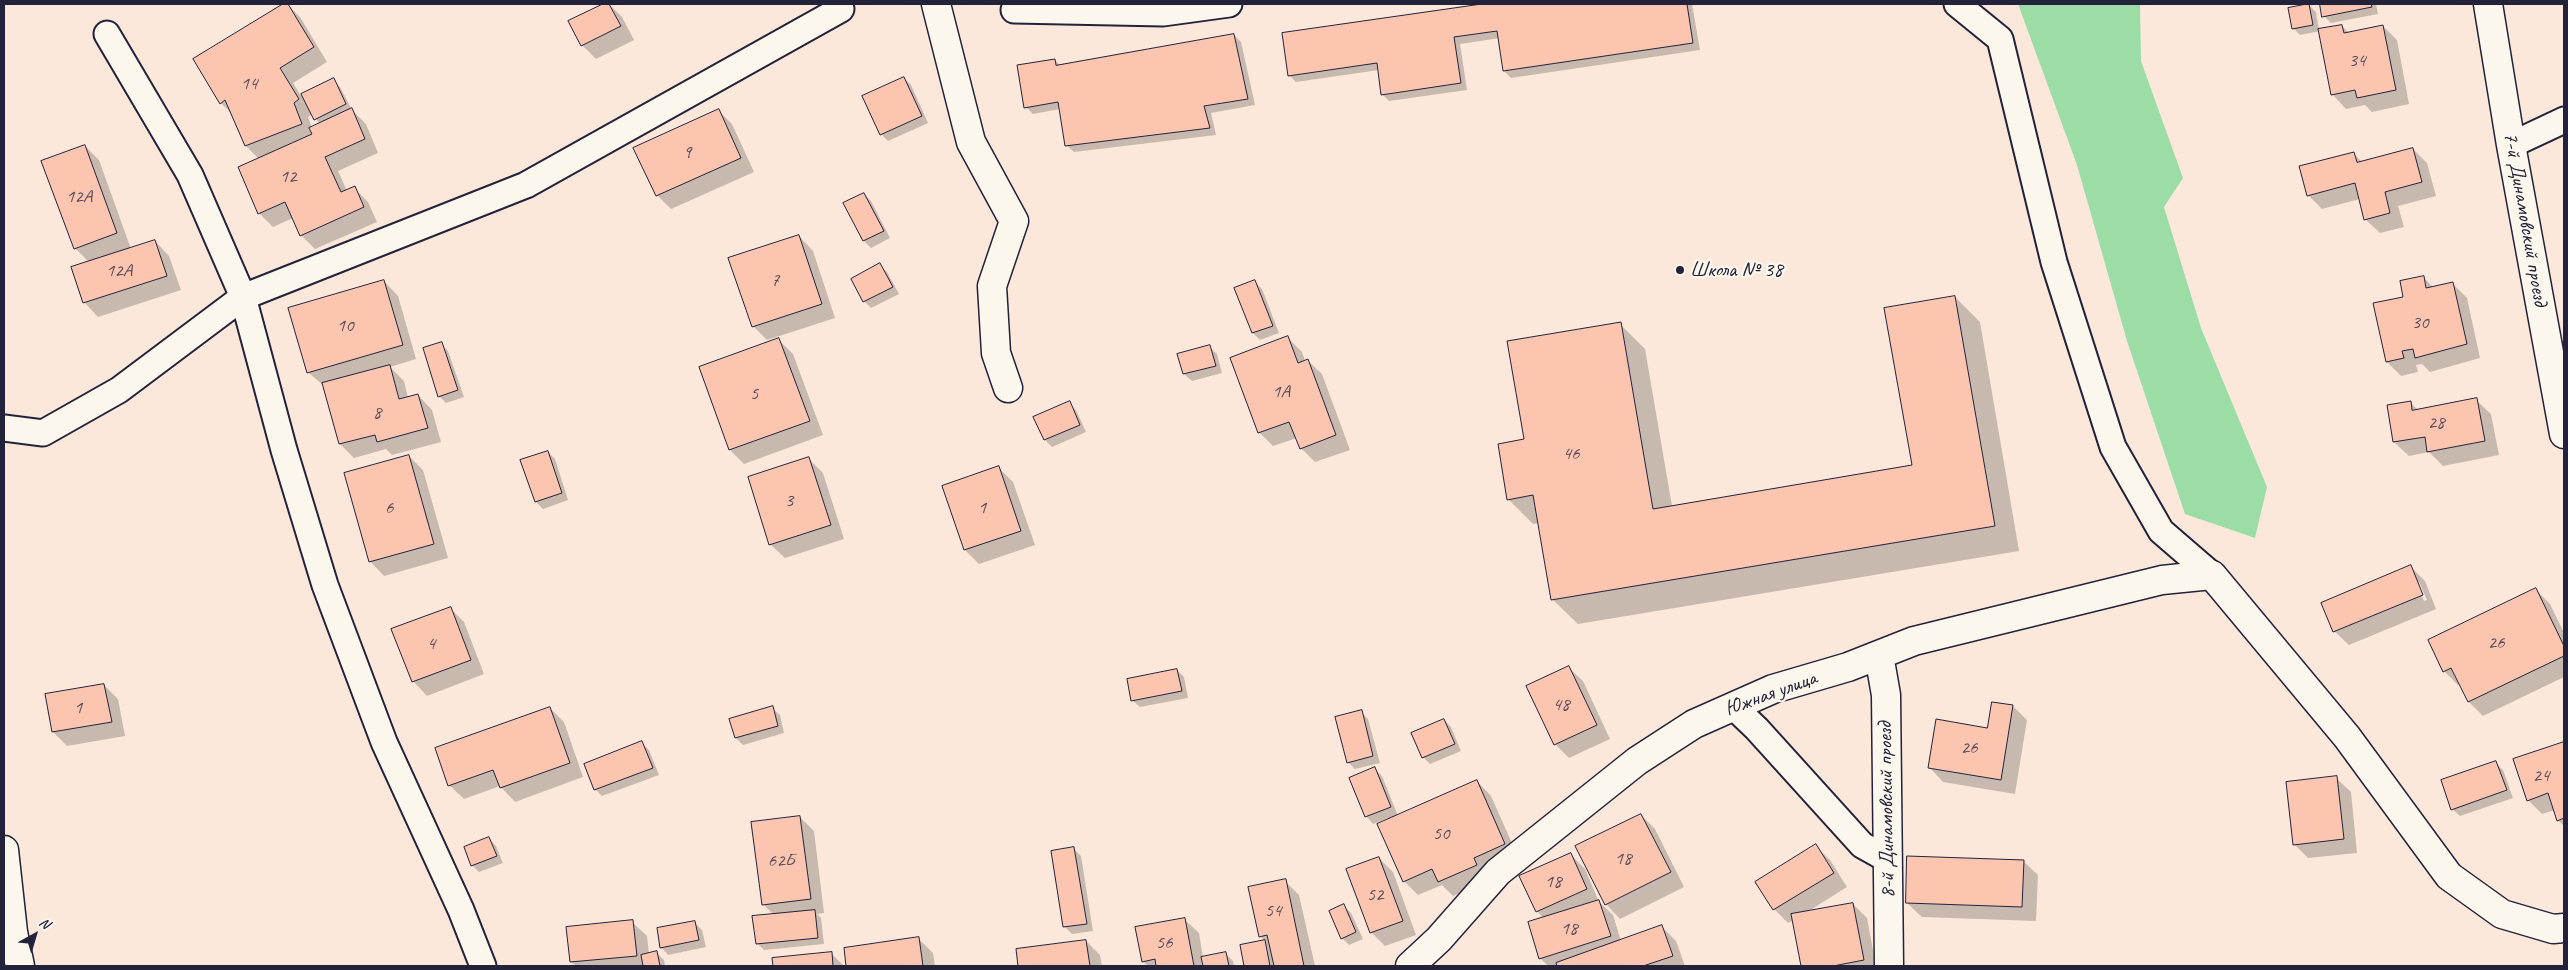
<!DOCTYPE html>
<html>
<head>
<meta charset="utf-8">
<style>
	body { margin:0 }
	#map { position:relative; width:2568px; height:970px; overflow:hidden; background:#fbe8da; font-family:Caveat,sans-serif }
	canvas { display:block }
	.frame { position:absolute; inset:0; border:5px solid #22223b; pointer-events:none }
	.north { position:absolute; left:10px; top:910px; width:50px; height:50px; -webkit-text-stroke:4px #fbf7ec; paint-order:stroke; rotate:39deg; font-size:14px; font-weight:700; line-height:20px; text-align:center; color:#22223b }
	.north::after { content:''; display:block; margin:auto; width:18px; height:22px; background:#22223b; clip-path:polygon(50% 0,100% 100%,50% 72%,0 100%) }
</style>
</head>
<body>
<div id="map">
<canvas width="2568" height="970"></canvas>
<div class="frame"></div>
<div class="north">N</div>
</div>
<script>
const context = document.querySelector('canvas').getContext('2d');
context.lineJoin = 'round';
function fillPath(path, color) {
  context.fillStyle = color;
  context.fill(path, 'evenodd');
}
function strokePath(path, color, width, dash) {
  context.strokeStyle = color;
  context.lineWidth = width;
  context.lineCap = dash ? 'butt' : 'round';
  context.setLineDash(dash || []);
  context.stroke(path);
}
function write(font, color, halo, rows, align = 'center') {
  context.font = font + ' Caveat,sans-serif';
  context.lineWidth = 4.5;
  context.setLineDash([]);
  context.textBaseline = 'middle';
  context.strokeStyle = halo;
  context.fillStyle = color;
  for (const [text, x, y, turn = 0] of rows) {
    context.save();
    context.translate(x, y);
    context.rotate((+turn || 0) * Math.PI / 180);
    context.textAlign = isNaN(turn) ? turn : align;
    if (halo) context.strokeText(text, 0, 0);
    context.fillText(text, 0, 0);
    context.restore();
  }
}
fillPath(new Path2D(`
	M2018,4H2140L2141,61L2183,178L2164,207L2201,328L2267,487L2255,538L2185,514L2127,341L2077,165Z`), '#9cdda6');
fillPath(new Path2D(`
	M287,4L300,17L327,62L293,83L301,96L333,80L340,87L352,110L366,124L378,153L338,171L347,191L354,188L368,202L377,222L315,249L301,235L293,218L273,227L259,213V159L246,146L233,115L221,103L195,60ZM312,114L320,124L312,128L308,117Z
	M605,4H609L622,17L634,40L596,59L582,45L570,22Z
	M1491,4H1692L1700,50L1511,78L1504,71L1500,38L1460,44L1467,90L1389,101L1382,94L1379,70L1296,82L1289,75L1283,34Z
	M2321,4H2376L2378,14L2331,23L2324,16Z
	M2309,5L2316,12L2319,30L2342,26L2349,33L2383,26L2397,40L2409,104L2372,112L2365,105L2346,109L2332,94L2320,31L2300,35L2293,28Z
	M1234,35L1241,42L1255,105L1211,113L1216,135L1074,152L1066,145L1060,109L1033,114L1026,107L1055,60L1060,65Z
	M904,78L911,85L928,123L888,141L881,134Z
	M718,110L732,124L754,172L671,209L657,195Z
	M85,146L99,160L131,249L155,241L169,256L181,290L98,317L84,302L89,262L75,248Z
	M2413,149L2427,163L2436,196L2398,206L2404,227L2380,233L2365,219L2360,199L2322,209L2308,195L2354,154L2362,162Z
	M864,194L871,201L890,238L871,248L864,241L845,204Z
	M799,236L813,251L835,318L767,340L753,326Z
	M880,265L887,272L899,294L871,308L864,301Z
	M2423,277L2434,288L2453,284L2467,298L2480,358L2430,372L2422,364L2416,365L2418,372L2401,376L2387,362L2404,298Z
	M384,281L398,296L416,359L390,367L404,381L408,398L418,395L432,410L441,442L392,455L386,449L354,458L340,444L324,386L308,372Z
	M1255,282L1262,289L1279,333L1260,340L1253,333L1236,289Z
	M1955,297L1980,322L2019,551L1578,624L1553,600L1539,523L1533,524L1508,499L1525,440L1620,324L1645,349L1672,506L1913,466Z
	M1288,338L1302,352L1305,361L1307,360L1322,374L1350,450L1315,462L1301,448L1297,438L1273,446L1259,432Z
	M779,340L793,354L823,435L744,464L730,450Z
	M441,344L448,351L464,397L446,403L439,396Z
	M1209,347L1217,354L1222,373L1192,381L1184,374L1179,354Z
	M2476,400L2491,414L2499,455L2443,466L2429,452L2409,456L2394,442L2410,402L2418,410Z
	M1069,403L1076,410L1086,432L1052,447L1045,440L1035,418Z
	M548,452L555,459L568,500L543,509L536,502L522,461Z
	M409,456L423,470L448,558L384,576L370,561Z
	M809,459L823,473L844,539L785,558L770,544Z
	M999,468L1013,482L1035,545L979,564L965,550Z
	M2411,567L2425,581L2436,609L2349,645L2334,631ZM2416,582H2419L2427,600L2424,601Z
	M2536,590L2550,604L2564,633V677L2483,716L2469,702L2460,684L2458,685L2444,671Z
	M450,608L464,622L484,674L427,696L413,681Z
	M1568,667L1583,681L1610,739L1569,758L1555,744Z
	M1177,670L1184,677L1188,698L1140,707L1132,700Z
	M104,685L118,699L125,736L67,746L53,732Z
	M1993,703L2013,706L2027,720L2015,794L1943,782L1929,767L1988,729Z
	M550,708L564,722L583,777L515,802L500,786L464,799L449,785Z
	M772,708L780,715L784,733L743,745L736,738Z
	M1361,712L1368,719L1380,763L1355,769L1348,762Z
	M1444,720L1451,727L1461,751L1430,764L1423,757Z
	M642,743L649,750L659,775L602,796L595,789Z
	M2564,743V826L2558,820L2555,810L2542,814L2528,800L2514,760Z
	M2496,763L2503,770L2513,798L2460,816L2452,809Z
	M1375,769L1382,776L1398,816L1477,781L1491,796L1519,859L1490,880L1453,896L1442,885L1418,895L1404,881L1388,818L1373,824L1366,816Z
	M2336,778L2351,792L2357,853L2308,858L2294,844Z
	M1641,815L1655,829L1684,887L1620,919L1606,904Z
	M800,817L814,831L824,913L817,914L821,918L824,944L764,950L757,943L774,915L763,904Z
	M489,839L496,846L503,863L479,872L472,865Z
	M1816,846L1830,860L1847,887L1807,912L1853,904L1867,918L1876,966H1802L1794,920L1788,923L1774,909Z
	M1074,849L1081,856L1093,931L1072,934L1065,927L1052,852Z
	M1571,855L1585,869L1599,902L1613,915L1621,941L1662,927L1676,941L1685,966H1548L1541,959L1529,923L1544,919L1537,911Z
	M1379,858L1393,872L1416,935L1385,946L1371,932Z
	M2023,861L2038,875L2036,921L1922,917L1907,903Z
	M1285,881L1299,895L1315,966H1245L1241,946L1265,941L1260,936Z
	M1344,906L1351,913L1363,939L1349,945L1342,938Z
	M1184,919L1199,933L1203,958L1226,954L1233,961L1234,966H1148L1143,961Z
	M632,922L647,936L649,955L657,953L664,960L665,966H576L571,962Z
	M695,923L702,930L706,947L668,955L661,947Z
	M919,939L933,953L935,966H847L845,949Z
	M1086,941L1100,955L1102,966H1020L1017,950Z
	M831,953L844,966H774L773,959Z`), '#0003');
const building = new Path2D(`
	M283,4H288L314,47L280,68L299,99L294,103L302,124L245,146L225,100L220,104L193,59Z
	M603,4H609L621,26L581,46L568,21Z
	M1482,4H1687L1693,43L1503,71L1497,31L1454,37L1461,83L1381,95L1377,63L1288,76L1282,33Z
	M2309,4L2313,25L2292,29L2288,8Z
	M2320,4H2371L2372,7L2322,17Z
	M2342,25L2344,33L2383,25L2396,90L2357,98L2355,90L2331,95L2318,29Z
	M1234,34L1248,99L1204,106L1210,128L1065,146L1058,102L1024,108L1017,65L1055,59L1056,65Z
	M904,77L922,116L880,135L862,96Z
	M334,78L346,104L314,120L301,94Z
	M352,108L365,139L325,157L341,192L355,186L364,207L300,236L285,202L258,214L238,167L312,134L309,128Z
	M719,109L741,158L656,196L633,148Z
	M85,145L117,233L74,249L41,161Z
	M2413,148L2422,182L2385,192L2390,213L2364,220L2355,183L2307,196L2299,166L2354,152L2357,162Z
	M864,193L884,231L863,241L843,203Z
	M799,235L822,304L752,327L728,258Z
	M155,240L167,276L83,303L71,267Z
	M880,263L893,287L863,302L851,279Z
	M2424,276L2426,288L2453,282L2467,344L2415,358L2413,349L2402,351L2404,358L2386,362L2373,303L2403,297L2400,281Z
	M384,280L403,345L307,373L288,308Z
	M1255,280L1273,326L1252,333L1234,288Z
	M1955,296L1995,526L1551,600L1533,495L1507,500L1498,444L1524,439L1507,341L1621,322L1653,509L1912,465L1884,308Z
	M1288,336L1298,363L1308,359L1336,435L1300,449L1289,422L1258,433L1230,358Z
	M779,338L810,421L729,450L699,367Z
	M442,342L458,390L438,397L423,348Z
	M1210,345L1216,366L1183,374L1177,354Z
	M390,365L399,399L418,394L428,428L377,442L375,435L339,444L322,383Z
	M2477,398L2485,441L2427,452L2425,437L2393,442L2387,405L2411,401L2412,410Z
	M1070,401L1080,425L1044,440L1033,417Z
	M548,451L562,493L535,502L520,460Z
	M409,455L434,544L369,562L344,473Z
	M809,457L831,525L769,545L748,477Z
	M999,466L1021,531L964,550L942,486Z
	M2411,565L2423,595L2333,632L2321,603Z
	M2536,588L2564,646V656L2468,702L2451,668L2443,672L2428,640Z
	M451,607L471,660L412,682L391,629Z
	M1569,666L1597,725L1554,745L1526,686Z
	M1177,669L1182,691L1131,701L1127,679Z
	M104,684L112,722L52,732L45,694Z
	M1992,702L2013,705L2001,780L1928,768L1936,719L1987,728Z
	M773,706L778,726L735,738L729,719Z
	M550,707L570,763L500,788L493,770L448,786L435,748Z
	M1362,710L1373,756L1347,763L1335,717Z
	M1444,719L1455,744L1422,758L1411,733Z
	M642,741L653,768L594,790L584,764Z
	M2564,742V818L2557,821L2548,793L2527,801L2513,759Z
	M2496,761L2507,790L2451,810L2441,780Z
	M1375,767L1391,807L1365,817L1349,778Z
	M2337,776L2344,839L2293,845L2286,782Z
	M1477,780L1505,844L1474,858L1477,865L1438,882L1432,869L1403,882L1377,824Z
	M1641,814L1671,872L1605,905L1575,846Z
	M800,816L811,899L762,905L751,822Z
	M489,837L497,856L471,866L464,847Z
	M1816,844L1834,873L1773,910L1755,882Z
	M1074,847L1087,924L1063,927L1051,851Z
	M1571,853L1587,889L1536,912L1519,876Z
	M1907,856L2024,860L2022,907L1906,903Z
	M1379,857L1403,921L1370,933L1346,869Z
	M1286,879L1304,966H1274L1267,935L1259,937L1248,887Z
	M1599,900L1611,936L1539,959L1528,922Z
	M1853,903L1864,960L1833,966H1801L1791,914Z
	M1344,904L1356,932L1341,939L1329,911Z
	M815,910L818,938L756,944L752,916Z
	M1185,918L1194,966H1156L1155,959L1142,962L1135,927Z
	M633,920L637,956L570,962L566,927Z
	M695,921L699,940L660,948L657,928Z
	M1662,925L1673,956L1643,966H1557L1556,963Z
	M919,937L923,966H846L844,948Z
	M1086,940L1090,966H1018L1016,949Z
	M1265,940L1270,966H1244L1240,945Z
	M657,951L660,966H643L641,955Z
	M832,952L833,966H773L772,958Z
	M1226,952L1229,966H1203L1201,957Z`);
fillPath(building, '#fcc5b0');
strokePath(building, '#22223b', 1);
const lane = new Path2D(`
	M1957,4L2000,39L2054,262L2113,447L2161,531L2212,575
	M1014,10L1163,13L1229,4
	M107,34L190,175L243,297L284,450L325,585L384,742L461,910L483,966
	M2511,145L2564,120
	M4,428L43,433L119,390L243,297L526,185L841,9L840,4
	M1733,706L1757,729L1862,845L1887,859`);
const street = new Path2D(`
	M936,4L971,142L1014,221L992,286L996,353L1008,388
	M2488,4L2511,145L2564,434
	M1879,655L1886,695L1889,966
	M4,850L13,932L20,966
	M1410,966L1439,939L1498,872L1637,761L1694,724L1773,689L1848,667L1914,641L2162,580L2212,575L2347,737L2449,876L2502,914L2553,929L2564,928`);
strokePath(lane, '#22223b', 29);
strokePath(street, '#22223b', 31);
strokePath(lane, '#fbf7ec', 25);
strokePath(street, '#fbf7ec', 28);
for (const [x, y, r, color] of [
	[1680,270,5,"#22223b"]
]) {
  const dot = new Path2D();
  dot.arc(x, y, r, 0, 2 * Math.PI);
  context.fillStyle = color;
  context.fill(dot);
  strokePath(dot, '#fbf7ec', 2);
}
write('19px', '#584b58', null, [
	["34",2357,61],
	["14",249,84],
	["9",687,153],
	["12",288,177],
	["12А",79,197],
	["12А",119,271],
	["7",775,281],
	["30",2420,323],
	["10",345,326],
	["1А",1281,392],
	["5",754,394],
	["8",377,413],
	["28",2436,423],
	["46",1571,454],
	["3",789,501],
	["6",389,508],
	["1",982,508],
	["26",2496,643],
	["4",431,644],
	["48",1561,705],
	["1",78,708],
	["26",1969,748],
	["24",2541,776],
	["50",1441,834],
	["18",1623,859],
	["62Б",781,861],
	["18",1553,882],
	["52",1375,895],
	["54",1273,911],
	["18",1569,929],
	["56",1164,943]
]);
write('21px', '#22223b', '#fbf7ec', [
	["7-й Динамовский проезд",2525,219,80],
	["Южная улица",1771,694,-20],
	["8-й Динамовский проезд",1887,810,-91]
]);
write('21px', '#22223b', '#fbf7ec', [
	["Школа № 38",1690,270]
], 'left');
</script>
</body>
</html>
